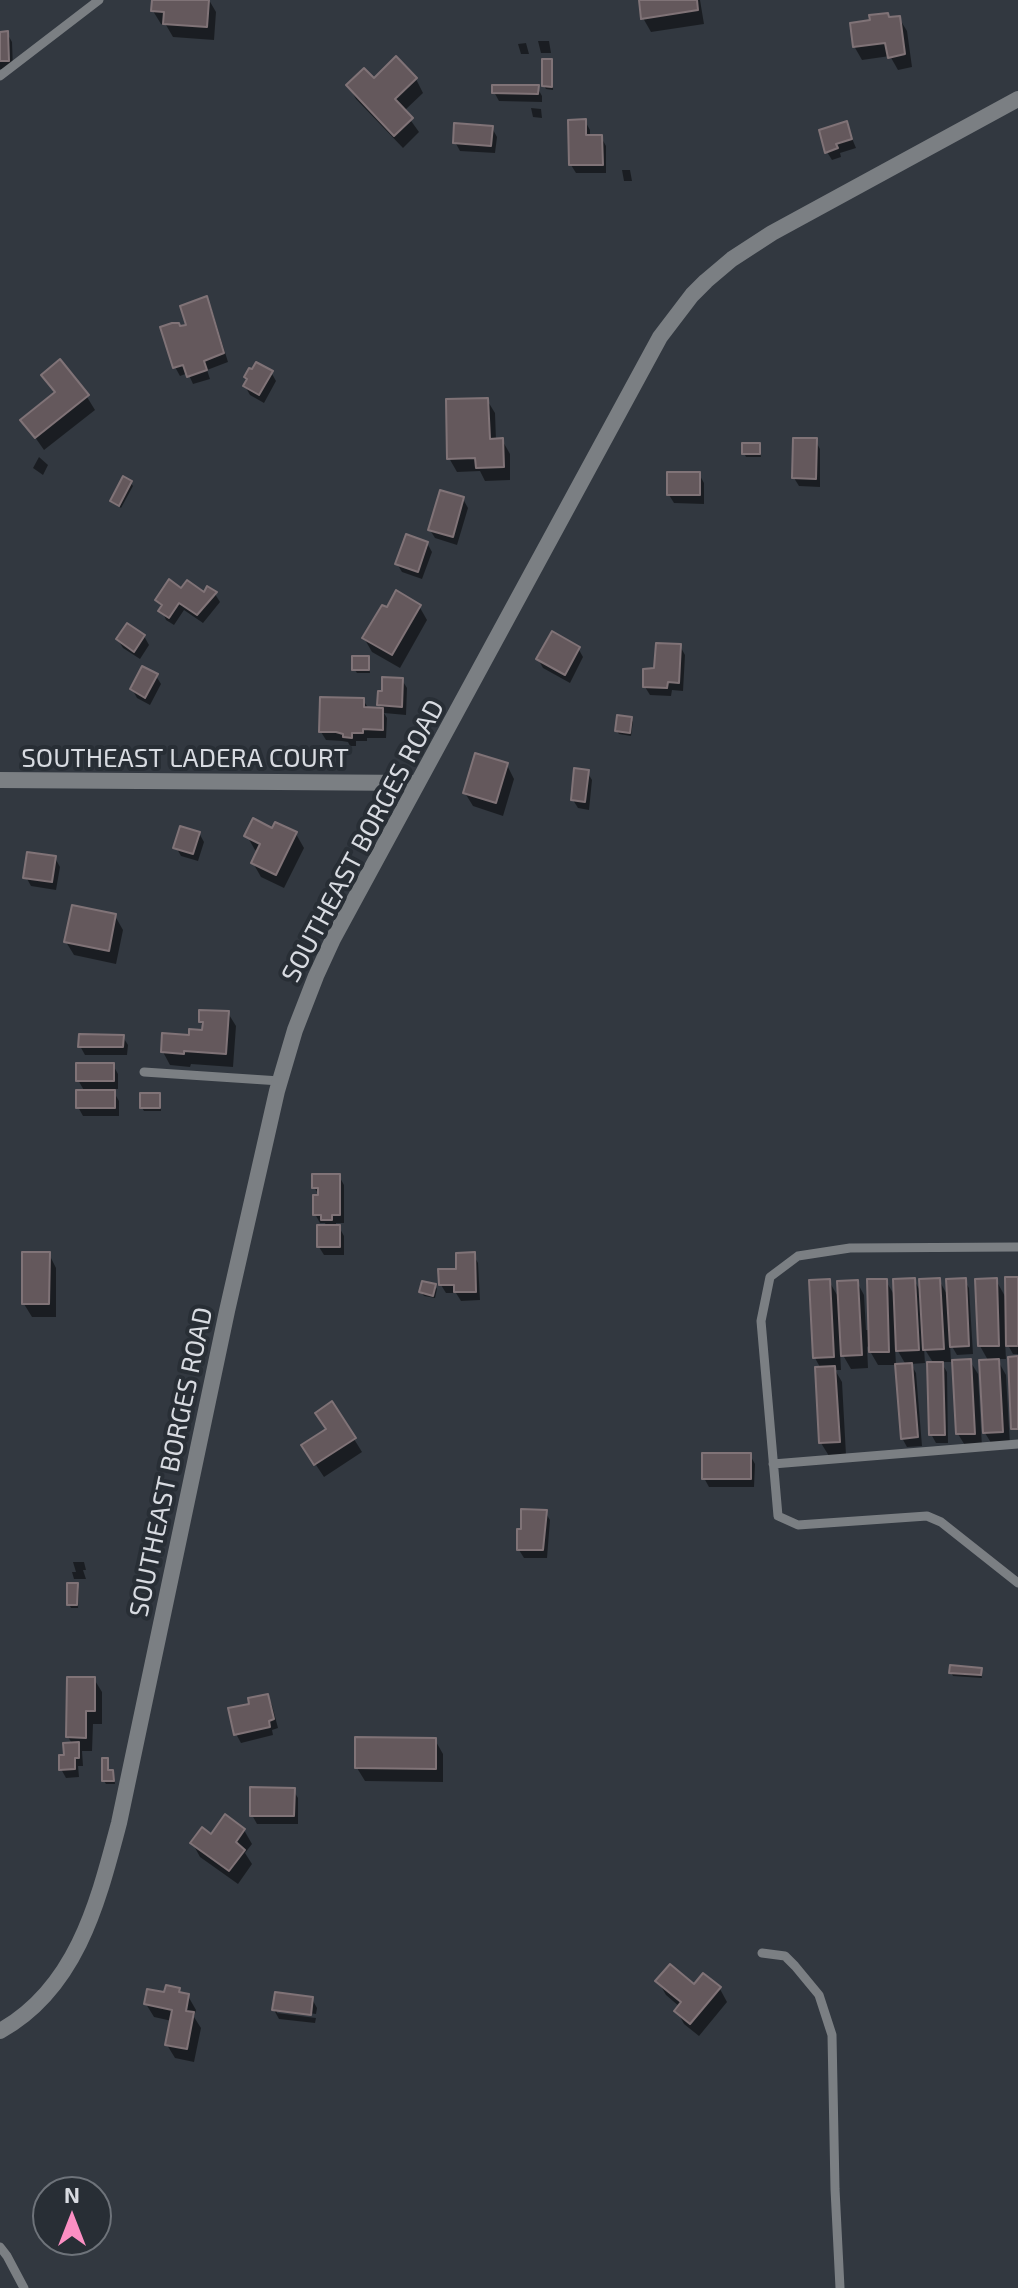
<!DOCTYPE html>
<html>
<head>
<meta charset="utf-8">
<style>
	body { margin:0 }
	#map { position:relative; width:1018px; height:2288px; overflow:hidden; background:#323840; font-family:"Exo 2",sans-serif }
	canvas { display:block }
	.north { position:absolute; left:32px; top:2176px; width:80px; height:80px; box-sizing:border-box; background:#282e35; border:2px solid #6e737a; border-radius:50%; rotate:0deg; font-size:22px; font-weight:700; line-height:32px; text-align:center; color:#d8dbe1 }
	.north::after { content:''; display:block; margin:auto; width:28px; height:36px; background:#fc8fc3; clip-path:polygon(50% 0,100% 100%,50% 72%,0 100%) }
</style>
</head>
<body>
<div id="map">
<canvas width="1018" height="2288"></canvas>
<div class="north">N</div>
</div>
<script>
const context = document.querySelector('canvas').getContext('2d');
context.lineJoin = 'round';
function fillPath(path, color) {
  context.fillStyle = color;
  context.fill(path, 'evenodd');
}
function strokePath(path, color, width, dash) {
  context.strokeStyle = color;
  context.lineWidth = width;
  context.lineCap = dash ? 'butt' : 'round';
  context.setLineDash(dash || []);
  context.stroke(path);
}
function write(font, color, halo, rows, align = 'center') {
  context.font = font + ' "Exo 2",sans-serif';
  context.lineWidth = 8;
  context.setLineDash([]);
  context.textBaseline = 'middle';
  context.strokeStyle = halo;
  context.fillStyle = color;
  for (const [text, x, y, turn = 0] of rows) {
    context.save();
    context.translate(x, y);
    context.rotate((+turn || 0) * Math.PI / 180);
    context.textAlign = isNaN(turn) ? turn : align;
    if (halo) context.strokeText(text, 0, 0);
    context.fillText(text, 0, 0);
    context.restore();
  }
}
fillPath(new Path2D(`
	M154,0H209L216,12L214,40L173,37L166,25L161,24L153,11Z
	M641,0H700L704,24L651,32L643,18Z
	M899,18L907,31L912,67L898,70L890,56L862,60L854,46L889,19Z
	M7,33L12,42L13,69H0V34Z
	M538,41H549L551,53H541Z
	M526,43L529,54H521L518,44Z
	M396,59L416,79L423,93L404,111L419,132L403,148L356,99L348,85L374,80Z
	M551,61L553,64V90L546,89L544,86Z
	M537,87L542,96V102L499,101L494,92Z
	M531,108L541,109L542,118L533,117Z
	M585,121L590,130V137H601L606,146V173H576L571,165Z
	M846,124L856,148L840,153L841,157L832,160L827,152Z
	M492,128L497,137L495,153L460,151L455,142Z
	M622,170H630L632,181H624Z
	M206,298L211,307L228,362L207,370L210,379L193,384L188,373L180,376L175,367L188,326Z
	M60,362L87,397L95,410L44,450L23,420L56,394L44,375Z
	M271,372L276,381L264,403L250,395L245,386Z
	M487,400L495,413L496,440H502L510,454V480L485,481L480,471L457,472L449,458Z
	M815,440L820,449V487L799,486L794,478Z
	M759,445L761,457H746L744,453Z
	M39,457L48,465L43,475L33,468Z
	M699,474L704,483V504L674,503L669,495Z
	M130,482L133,486L121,508L113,501Z
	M463,499L468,508L457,545L435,538L430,530Z
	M427,543L432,552L422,579L402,572L397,564Z
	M215,594L220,602L203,623L184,610L174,625L166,620L158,600Z
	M419,606L427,620L400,668L372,652L364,638Z
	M144,636L149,645L140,659L123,648L118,640Z
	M680,646L685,655L683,691L672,690L671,696L650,695L645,687L656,670Z
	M578,648L583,657L570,683L543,668L538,659Z
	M368,658L370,673H357L354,669Z
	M156,676L161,684L150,705L137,698L132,689Z
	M402,680L407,688L406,715L384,713L387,718L386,738H367V741H356V746H350L348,742L342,741L326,740L321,732L363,700L369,709L382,710L379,704Z
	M631,719L633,722L631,736L619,734L617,731Z
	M507,765L514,779L503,816L473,806L465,793Z
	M587,772L592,780L589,810L578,808L573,800Z
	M273,830L296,834L304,848L284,888L261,877L253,863L259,852L255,850L247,836Z
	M199,833L204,842L198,861L181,856L176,847Z
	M55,858L60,867L56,890L31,886L26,877Z
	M115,916L123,930L116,964L74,955L66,942Z
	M228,1013L236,1026L233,1067L191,1064L190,1067L170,1065L163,1052L204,1032L201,1022Z
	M123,1037L128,1045L127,1055H85L80,1046Z
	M113,1065L118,1074V1089H112L119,1101V1116H83L78,1107L85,1092L78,1080Z
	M159,1095L161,1099V1111H144L142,1108Z
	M339,1176L344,1185V1223H336V1227H339L344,1236V1255H324L319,1247L327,1227L325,1223H320L315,1214L320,1197L314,1187Z
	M49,1254L56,1268V1317H32L24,1304Z
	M473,1254L478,1263L480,1300L461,1301L456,1293H446L441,1285L459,1271Z
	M1018,1279V1354H1013L1005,1340L1006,1359H997L1006,1375L1010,1445L993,1446L985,1433L989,1362L980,1346L996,1280L1007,1300Z
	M914,1280L922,1294L939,1280L949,1298L964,1280L969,1288L973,1354L957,1355L950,1343L951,1362H941L947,1372L948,1443H936L931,1434L934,1364L924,1348L925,1363L911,1364L916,1373L922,1446L907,1447L902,1438L906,1365L895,1346L896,1365H878L867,1346L868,1368L851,1369L840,1350L841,1370H835L842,1382L846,1455L829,1456L821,1443V1369L815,1358L829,1281L840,1300L857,1282L864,1295L866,1330H870L886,1281L896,1298Z
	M435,1286L437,1289L435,1298L424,1296L421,1292Z
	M970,1361L978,1374L982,1447H966L958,1434Z
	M328,1430L354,1439L362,1452L324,1477L312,1459Z
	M750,1455L755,1464L754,1487H709L704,1478Z
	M545,1512L550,1520L547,1558H524L519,1550Z
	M73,1562H84L86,1570H83L86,1579H74L72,1572H76Z
	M77,1585L79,1589L78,1608H71L69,1604Z
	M980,1670L982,1678L953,1676L951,1672Z
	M94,1679L102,1692V1724H93L92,1751H82L83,1766H78L79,1777L66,1778L61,1769L73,1745L68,1737Z
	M267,1696L272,1705L278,1728L272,1730L273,1735L241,1743L236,1734L252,1705Z
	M435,1740L443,1754V1782L365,1781L357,1768Z
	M107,1760L109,1772H112L114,1776L115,1784H106L104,1781Z
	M293,1790L298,1798V1824H257L252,1815Z
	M244,1830L252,1844L245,1853L252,1864L238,1884L200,1857L193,1844L211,1837Z
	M658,1981L720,1989L727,2002L699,2036L684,2024L677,2011L680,2007L666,1995Z
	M178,1990L181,1995L188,1996L196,2010L194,2017L201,2028L194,2062L175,2058L167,2045L172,2021L154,2017L146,2004Z
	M276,1994L312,1999L317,2008L316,2014L277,2009V2013L316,2018L315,2023L279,2019L274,2010Z`), '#0007');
const building = new Path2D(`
	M152,0H209L207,27L163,24L164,12L151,11Z
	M639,0H697L698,10L641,19Z
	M888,13L889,17L900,16L905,54L888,58L885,43L853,47L850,23L870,20L869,15Z
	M8,31L9,61H0V32Z
	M396,56L417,78L395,99L413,118L394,136L346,85L364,68L374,78Z
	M542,59H552V87L542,86Z
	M492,85H539L538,94L492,93Z
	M586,119V135H602L603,165H569L568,120Z
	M847,121L852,139L836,144L838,148L825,153L819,130Z
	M454,123L493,126L491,146L453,143Z
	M207,296L224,353L204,361L207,370L187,377L183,365L173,368L160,327L172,323H179L180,326L186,325L180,306Z
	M60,359L89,395L35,438L20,420L55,392L41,375Z
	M256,362L273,371L259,395L243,386L247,379L244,377L249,368L252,369Z
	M488,398L490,439L503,438L504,467L476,468L475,458L447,459L446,399Z
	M793,438H817L816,479L792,478Z
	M742,443H760V454H742Z
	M667,472H700V495H667Z
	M123,476L132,481L119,506L110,501Z
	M440,490L464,497L453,537L428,530Z
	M406,534L428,542L418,572L395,564Z
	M169,579L181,588L187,580L204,592L207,586L217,592L197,615L179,603L169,618L158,611L162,605L155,600Z
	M396,590L421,605L392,655L362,638L382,605L387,607Z
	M127,623L145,635L134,652L116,639Z
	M552,631L580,647L565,675L536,659Z
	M656,643L681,644L679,683L668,682L667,688L643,687V669L654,668Z
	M352,656H369V670H352Z
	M142,666L158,674L145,698L130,689Z
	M382,677L403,678L402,707L377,705L378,691H382Z
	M320,697L364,698V707L383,708V730L363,729V733H352V738L343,737V734L336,732H319Z
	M617,715L632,717L630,733L615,731Z
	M475,753L508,763L496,803L463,793Z
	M574,768L589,770L585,802L571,800Z
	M253,818L272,828L275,822L297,832L276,875L251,863L260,844L244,836Z
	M180,826L200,832L193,854L173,848Z
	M27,852L56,856L52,882L23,878Z
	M72,905L116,914L109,951L64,942Z
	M199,1010L229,1011L226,1054L184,1051V1054L161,1052L162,1033L189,1035V1029L202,1030L203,1022H199Z
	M79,1034L124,1035L123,1047H78Z
	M76,1063H114V1081H76Z
	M76,1090H115V1108H76Z
	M140,1093H160V1108H140Z
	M312,1174H340V1215H332V1220H321V1215H313V1195H318V1188H312Z
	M317,1225H340V1247H317Z
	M22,1252H50L49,1304H22Z
	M475,1252L476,1292H454V1285H439L438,1269H456V1253Z
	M1005,1277H1018V1346H1006Z
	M915,1278L919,1350L896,1351L893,1279Z
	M940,1278L944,1349L923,1350L919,1279Z
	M966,1278L969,1346L950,1347L946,1279Z
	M997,1278L999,1346H978L975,1279Z
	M830,1279L834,1357L813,1358L809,1280Z
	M867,1279H887L889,1352H869Z
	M858,1280L862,1355L841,1356L837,1281Z
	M422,1281L436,1284L433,1296L419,1292Z
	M1018,1356V1429H1011L1008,1357Z
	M971,1359L975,1434H956L952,1360Z
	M999,1359L1003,1432L983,1433L979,1360Z
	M927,1362H943L945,1435H929Z
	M912,1363L918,1437L901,1439L895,1364Z
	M835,1366L840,1442L819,1443L815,1367Z
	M332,1401L356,1438L314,1465L301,1445L326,1429L315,1413Z
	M702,1453H751V1479H702Z
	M521,1509L547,1510L543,1550H517V1529H521Z
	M67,1583H78L77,1605H67Z
	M950,1665L982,1668L981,1675L949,1673Z
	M67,1677H95V1711H86V1738L66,1737Z
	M268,1694L274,1719L269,1721L270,1727L234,1735L228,1708L249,1704L248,1698Z
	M355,1737L436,1738V1769L355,1768Z
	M79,1742V1758H75V1769L59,1770V1755H64L63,1743Z
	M102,1758H108V1770H113L114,1781H102Z
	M250,1787L295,1788L294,1816H250Z
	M225,1814L245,1829L236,1842L245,1850L229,1871L190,1843L202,1827L211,1834Z
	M670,1964L694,1984L703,1973L721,1987L690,2024L674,2011L681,2002L655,1981Z
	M166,1985L180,1988L179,1992L189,1994L186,2011L194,2012L187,2049L165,2045L172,2010L144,2004L147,1989L164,1992Z
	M275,1992L313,1997L311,2015L272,2010Z`);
fillPath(building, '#64585c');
strokePath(building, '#807377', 2);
strokePath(new Path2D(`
	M0,76L99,0
	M144,1072L280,1081
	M1018,1247L850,1248L798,1256L770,1277L761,1321L778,1516L798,1525L927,1516L941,1522L1018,1583
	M773,1464L1018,1444
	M762,1953L785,1956L795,1966L819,1995L832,2035L835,2189L840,2288
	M0,2247L7,2256L24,2288`), '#7b7f83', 9);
strokePath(new Path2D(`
	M0,780L417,783`), '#7b7f83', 16);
strokePath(new Path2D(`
	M0,2031C77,1988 98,1902 119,1823L227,1311L277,1091L295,1030L316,976L333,939L660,337L692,295L706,281L732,259L772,233L1018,99`), '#7b7f83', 16);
write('26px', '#d8dbe1', '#282e35', [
	["SOUTHEAST LADERA COURT",185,758],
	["SOUTHEAST BORGES ROAD",363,841,-62],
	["SOUTHEAST BORGES ROAD",171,1462,-78]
]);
</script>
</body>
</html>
